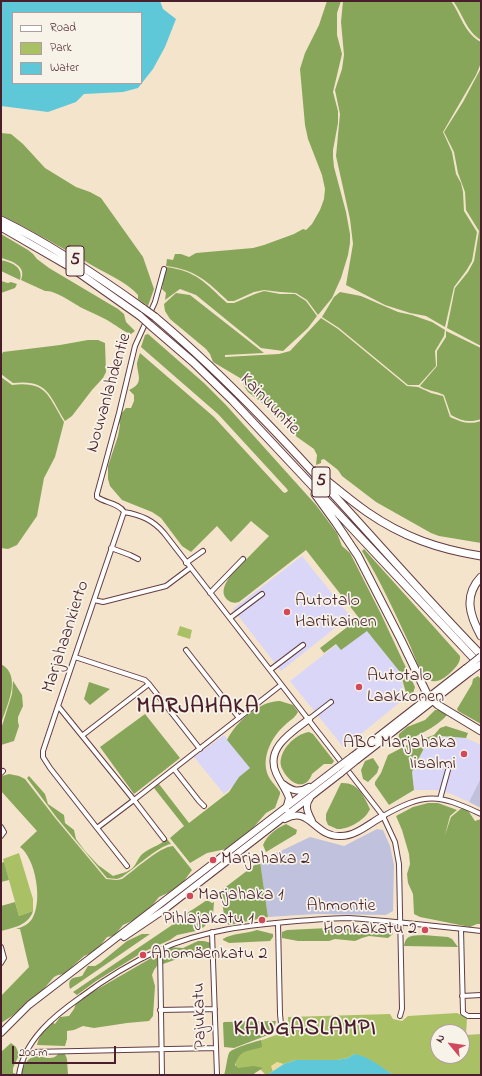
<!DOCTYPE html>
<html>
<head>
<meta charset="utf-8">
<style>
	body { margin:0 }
	#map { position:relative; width:482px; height:1076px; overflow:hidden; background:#f5e4cc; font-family:"Indie Flower",sans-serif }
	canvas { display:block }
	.frame { position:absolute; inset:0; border:2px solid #4a1f2b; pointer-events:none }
	.legend { position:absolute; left:12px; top:12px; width:130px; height:72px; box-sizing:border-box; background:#f7f3e8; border:1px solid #b29e9c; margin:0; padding:5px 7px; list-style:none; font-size:12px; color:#4a1f2b }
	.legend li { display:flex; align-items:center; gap:8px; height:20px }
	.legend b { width:20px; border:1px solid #b29e9c }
	.north { position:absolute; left:430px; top:1024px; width:40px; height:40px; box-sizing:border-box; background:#f7f3e8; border:1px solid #b29e9c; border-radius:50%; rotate:299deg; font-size:11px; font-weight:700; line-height:16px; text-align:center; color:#4a1f2b }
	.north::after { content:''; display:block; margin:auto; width:14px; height:18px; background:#d1495b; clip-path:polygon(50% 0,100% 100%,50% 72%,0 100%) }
	.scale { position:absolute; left:12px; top:1046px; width:104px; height:18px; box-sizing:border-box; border:2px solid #4a1f2b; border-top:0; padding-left:5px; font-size:12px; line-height:14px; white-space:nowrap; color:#4a1f2b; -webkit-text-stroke:3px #f7f3e8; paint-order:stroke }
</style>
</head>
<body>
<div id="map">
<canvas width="482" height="1076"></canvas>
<div class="frame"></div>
<ul class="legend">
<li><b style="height:5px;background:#fff"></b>Road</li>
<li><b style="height:11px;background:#aac065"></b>Park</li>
<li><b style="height:11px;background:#5ec8d9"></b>Water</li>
</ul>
<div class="north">N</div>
<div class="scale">200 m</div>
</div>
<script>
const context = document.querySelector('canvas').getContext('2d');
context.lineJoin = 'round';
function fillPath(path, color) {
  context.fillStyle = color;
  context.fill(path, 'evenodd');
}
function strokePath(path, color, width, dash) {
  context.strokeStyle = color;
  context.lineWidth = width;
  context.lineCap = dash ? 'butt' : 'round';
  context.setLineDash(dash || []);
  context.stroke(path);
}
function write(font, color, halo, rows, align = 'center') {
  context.font = font + ' "Indie Flower",sans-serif';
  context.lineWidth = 3.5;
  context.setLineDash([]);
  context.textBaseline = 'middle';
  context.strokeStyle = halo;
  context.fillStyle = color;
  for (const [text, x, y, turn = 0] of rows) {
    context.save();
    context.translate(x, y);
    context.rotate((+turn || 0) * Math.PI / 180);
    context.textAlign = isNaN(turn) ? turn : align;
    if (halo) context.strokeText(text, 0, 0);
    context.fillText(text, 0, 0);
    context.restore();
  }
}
fillPath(new Path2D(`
	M302,556L350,616L281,671L233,609Z
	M363,624L400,672L405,698L344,748L290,681Z
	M224,735L253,769L224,794L194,757Z
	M441,736L466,738L481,745V778L469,802L449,793L435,790H414L412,772L427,742Z`), '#dad6f7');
fillPath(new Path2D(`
	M481,778V808L469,802Z
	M377,829L383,830L390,846L394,865L393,911L386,915L316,914L268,917L260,861L310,837L344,846Z`), '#c0c2dd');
fillPath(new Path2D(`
	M180,626L192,630L190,639L177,635Z
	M19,853L33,899V911L19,916L3,859Z
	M457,1013L467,1018L466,1035L481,1034V1075H394L354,1054L348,1058L337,1060H296L284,1064L267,1075H266L259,1068L236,1069L235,1050L284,1032L285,1037H289L288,1017L390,1014L393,1019L402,1021L408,1016ZM438,1032H462V1056H438Z`), '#aac065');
fillPath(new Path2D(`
	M327,1H341L337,13V35L342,54L333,92L338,111V123L333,150V157L334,167L346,212L350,234V243L348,255L341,278L332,298L318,315L307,300L296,293L280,292L264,290L254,292L234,301H228C207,281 196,270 166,266L167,259L173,260L175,254H181L189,257L196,253L253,248L264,245L294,234L303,229L306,230L312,224L320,210L324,199L325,189L322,175L308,139L305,125L300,69L305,53L319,25Z
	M343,1H451C461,15 464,33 481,42V63L476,75L443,132L452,152L456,174L461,183L463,192L464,211L477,232L472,261L466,271L454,287L445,327L426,316L410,313L385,305L346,285L353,244L350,219L336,156L340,114L335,90L342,69L344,55L341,22Z
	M453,1H481V40C466,31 463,14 453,1Z
	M481,68V346L447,328L455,288L468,272L474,261L479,231L466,210L465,192L458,173L454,152L444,132L463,102Z
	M1,133L11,134L23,144L45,168L76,187L90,192L101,198L143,257L154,289L148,306L138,299V295C128,283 109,275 95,267C64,249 33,231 1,215Z
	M1,234L28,250L33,254L37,259L49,268L118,309L124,314L126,322L135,331L131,334C122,331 116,325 107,320C100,316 92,313 84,309C74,304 56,290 45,291L21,280C27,266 12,261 1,258Z
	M1,260C11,262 24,267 20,280L1,271Z
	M166,267C197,271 205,283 227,303H234L255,294L264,291L280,294H295L306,301L317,316L308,328L283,351L261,348L196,295L180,289L165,300L166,293L162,289Z
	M1,281L8,283L11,282L17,284L15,288L1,293Z
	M340,292L361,296L398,312L412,315L432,322L445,330L444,336L435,351L436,366L419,385H408L339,328L322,317L334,297Z
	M176,293L190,295L264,353L225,355V357L279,354L290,351L321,318L338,329L407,386L418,387L431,393L443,396L450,417C461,422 469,425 481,421V543L439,536L431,533L376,502L342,476L338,470L324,459L321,460V463L316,465L317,455L314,449L297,437L294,434L293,428L288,423L248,392L244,386L243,382L240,378L213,362L210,354L206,349L170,319L165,311L164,304Z
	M446,331L481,348V419C470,423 461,421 451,415L444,395C436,391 428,391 420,386L437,366V351L446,337Z
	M148,334L204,383L226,405L316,505L337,533L342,546L350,553L381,614L415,687L411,700L406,693L400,672L367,631L341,650L336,644L324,653L320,648L359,618L306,550L239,602C235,603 232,603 229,601C219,594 225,584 230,576L269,536L251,521L231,542L217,526L191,552L182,546L161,518L152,512L122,500L110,486L108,479V466L118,436L120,425L119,421L121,414L126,408H131L134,401V395L129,390C145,383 137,375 137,363C138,359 139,356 140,353L214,417L283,492L285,493L288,491L287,489L218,414L141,347L145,335Z
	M88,340H98L105,343L106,372L103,378L92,390L72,416L65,421C49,395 48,379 13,383L1,374V356L3,352L60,345Z
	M1,377L12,385C47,381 48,396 64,422L55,457L44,478L37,516L17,545L8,549L1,548Z
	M364,549L460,656C461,663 454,669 450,673C445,678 435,685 428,679C419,672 413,651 408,641C394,611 380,580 362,551Z
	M1,664C23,676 6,707 1,724Z
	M478,676L481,679V724L458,711L457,709L472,684L473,679Z
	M13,681L22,695L23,706L18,717V722L19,726L14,741L1,745V729L12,694Z
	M89,682L110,689L90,705L84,699Z
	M280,701L293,705L298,712C295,718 290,720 285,725C271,737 259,761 270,779C273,783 277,788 280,792V794L275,808L266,813L253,828L226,849L207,853L190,863L170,838L184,826L154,788L159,784L189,823L229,792L239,777L250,768L227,740C236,722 259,701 280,701Z
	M435,710H441L448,714C435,729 417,735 400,744L398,742L399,734L407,727L425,720Z
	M145,714L180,758L134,794L100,747Z
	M446,726L468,733L466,738L441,736L427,742L412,772L414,790L389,805L375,785V782L381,773L388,755L411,743L434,735L440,728Z
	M309,732L313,734L334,761L332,764H324C320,767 316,771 312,774C311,777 309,780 307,782C296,790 284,775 281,766C278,751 295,734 309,732Z
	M373,758L379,767L377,773L368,782L363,779L361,770L365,761Z
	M9,774L19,776L25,779L56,819L106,879L117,880L122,879C135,870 159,847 173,846L192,870L184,881L174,890L159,897L151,907L136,919L123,925L114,936L107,937L100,946L91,953L84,956L64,974L58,975L54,977L42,991L12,1016L1,1023V996L29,967L20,929H16C22,927 28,925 32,919C43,902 36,859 20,847L37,831L1,791V780L2,776Z
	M29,776L45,794L48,804L64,815L65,823L74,830L76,839L85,851L98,865L113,876C121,873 129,873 135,865C138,860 140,855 145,852C152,847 160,845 167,839L171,844C158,846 134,869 122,877L117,879L107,878L57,818L27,778Z
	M341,783C358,782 364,796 370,809C366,819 349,830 337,829C334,828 331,826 328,825L326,820V814Z
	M428,803H438L457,810L450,816L445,835L451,817L463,807L469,812L475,821L481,819V924H477L470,927L420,917L414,914L413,894L408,883L407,874L410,864L409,854L402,830L396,816L413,807Z
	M286,824L297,830L296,834L266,852L263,845C267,835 277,828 286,824Z
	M260,861L268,917L229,925L225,922L222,901L219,892Z
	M4,862L9,880L1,882V863Z
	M207,900L212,903L214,902L213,915L204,927L196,931L177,935L170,940L143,952L96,981L77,995L73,992L175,923L190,911L192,910Z
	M15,902L19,916L33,911C29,925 13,928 1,931V906Z
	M328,928L390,930L392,931L393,934L388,938L369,936L362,938L355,941L335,939L329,941H298L282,938V932L287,930Z
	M257,930L273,934V937L270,941L229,943L223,940V939C232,933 246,934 257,930Z
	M142,934H150L70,989C67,977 74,978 82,976L88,966H95L100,963L127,941Z
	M423,935L448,937L452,939L458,947L404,946C406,934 413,936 423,935Z
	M198,941H204L211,943V947L163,964L162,951L170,947L183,948Z
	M153,957L157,958V966L154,970L152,975L155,986L153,1016L149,1021L127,1023L94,1028L83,1026L74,1030L67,1031V1039L65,1046L37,1045C39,1035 45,1029 52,1022L55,1024L60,1017L69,1016L74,1009L77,1001Z
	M276,1021L274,1029L268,1035L234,1048L224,1047L223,1023L224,1022Z
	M261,1040L262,1047C249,1052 240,1048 235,1065L238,1068L254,1066L263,1068L255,1073L253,1075H224C226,1070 227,1057 229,1053C232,1048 254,1042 261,1040Z
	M11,1043L16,1047L18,1052V1057L13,1068V1073L17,1074L16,1075H1V1052Z
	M58,1054H65L67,1059L68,1075H21C30,1041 48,1067 58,1054Z`), '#87a65a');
fillPath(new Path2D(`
	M277,1062L284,1064L273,1072L271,1066Z`), '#eeda9e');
fillPath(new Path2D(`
	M1,1H160L163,9L176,19L165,47L153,69L138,88L123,92L84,94L76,102L48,112L1,106ZM13,13H141V83H13Z
	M354,1054C370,1056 381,1068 394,1075H267L284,1064L296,1060H337L348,1058Z`), '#5ec8d9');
const minor = new Path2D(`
	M124,512C119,503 105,503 97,497V494L119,413L135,346L155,302L164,269
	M111,548L130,555L138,559
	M186,563L203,551
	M210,593L243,559
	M94,600L103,602L166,586L190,568
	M230,618L262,594
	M186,650L239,718
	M75,657L145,680L149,684L200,749
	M270,670L303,645
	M281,685L134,800L58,706L124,512C141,515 153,520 164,533L383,816L395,842L399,864L402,1009L400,1016
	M58,706L43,751V757L50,768L97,828L134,800L164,839
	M309,719L331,702
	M83,735L149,684
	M174,769L199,801L204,806
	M1,773L3,771
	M440,799L448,770
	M383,816C426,792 438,794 481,814
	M1,827L4,832L1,836
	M97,828L127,866
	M278,923L280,1014L281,1024
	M461,929L463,1013L468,1016H481
	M212,932L217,1075
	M1,947L4,958L1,963
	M160,949L162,1075
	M462,996L481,995
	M160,1010L215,1009
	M26,1051L32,1052L216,1048
	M19,1075C24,1040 54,1016 81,997C105,979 131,963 159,950C202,930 250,925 297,921C314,920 332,918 348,918C393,921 437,926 481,931`);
const secondary = new Path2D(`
	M353,756L466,668
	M357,760L470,672
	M283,784C292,791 299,793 309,787
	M310,798C304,806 308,813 312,821
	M286,809L289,798C286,789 280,782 276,773C265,748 292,732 309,719
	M285,819C310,805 315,838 341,836C356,836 370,823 383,816
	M124,937L164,910L341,773
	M1,1033L29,1005L337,768`);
const trunk = new Path2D(`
	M1,220C52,245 98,276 144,309
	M1,227L72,268L140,316
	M155,317C275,418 372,543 481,655
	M150,325L193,362L232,400L480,665
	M321,476C336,488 351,501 367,512C403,537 438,549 481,556
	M315,494L336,523L358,556L401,640L427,694L438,705L481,731
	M481,577C463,596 470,616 481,636`);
strokePath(minor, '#643d43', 6);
strokePath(secondary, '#643d43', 8);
strokePath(trunk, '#643d43', 9);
strokePath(minor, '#fff', 4);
strokePath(secondary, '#fff', 6);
strokePath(trunk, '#fff', 7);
const secondaryBridge = new Path2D(`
	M466,668L481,656
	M470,672L481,664
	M337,768L353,756
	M341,773L357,760`);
const trunkBridge = new Path2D(`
	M144,309L155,317
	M140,316L150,325`);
strokePath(secondaryBridge, '#643d43', 8, []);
strokePath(trunkBridge, '#643d43', 9, []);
strokePath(secondaryBridge, '#fff', 6);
strokePath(trunkBridge, '#fff', 7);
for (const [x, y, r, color] of [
	[287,612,4,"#d1495b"],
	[359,687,4,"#d1495b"],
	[464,754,4,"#d1495b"],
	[213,860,4,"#d1495b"],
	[190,896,4,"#d1495b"],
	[262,920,4,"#d1495b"],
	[425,930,4,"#d1495b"],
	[143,955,4,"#d1495b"]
]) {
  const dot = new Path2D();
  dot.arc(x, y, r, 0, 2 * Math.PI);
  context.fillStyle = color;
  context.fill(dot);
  strokePath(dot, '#f7f3e8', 1.5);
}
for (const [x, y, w] of [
	[75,261,18],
	[321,482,18]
]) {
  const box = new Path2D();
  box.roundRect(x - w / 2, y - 15, w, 30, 3);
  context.fillStyle = '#f7f3e8';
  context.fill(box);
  strokePath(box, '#4a1f2b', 1);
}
write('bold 17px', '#4a1f2b', null, [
	["5",75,261],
	["5",321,482]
]);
write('18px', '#4a1f2b', '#f7f3e8', [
	["Nouvanlahdentie",110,393,-74],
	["Kainuuntie",269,405,46],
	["Marjahaankierto",67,637,-72],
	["Ahmontie",341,907],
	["Pajukatu",201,1016,-92]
]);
write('18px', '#4a1f2b', '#f7f3e8', [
	["Autotalo",295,602],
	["Hartikainen",295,623],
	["Autotalo",367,677],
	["Laakkonen",367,698],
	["ABC Marjahaka",456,744,"right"],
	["Iisalmi",456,765,"right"],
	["Marjahaka 2",221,860],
	["Marjahaka 1",198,896],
	["Pihlajakatu 1",254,920,"right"],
	["Honkakatu 2",417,930,"right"],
	["Ahomäenkatu 2",151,955]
], 'left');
context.letterSpacing = '1px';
write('bold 22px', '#4a1f2b', '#f7f3e8', [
	["MARJAHAKA",198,708],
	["KANGASLAMPI",305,1030]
]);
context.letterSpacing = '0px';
</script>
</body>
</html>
